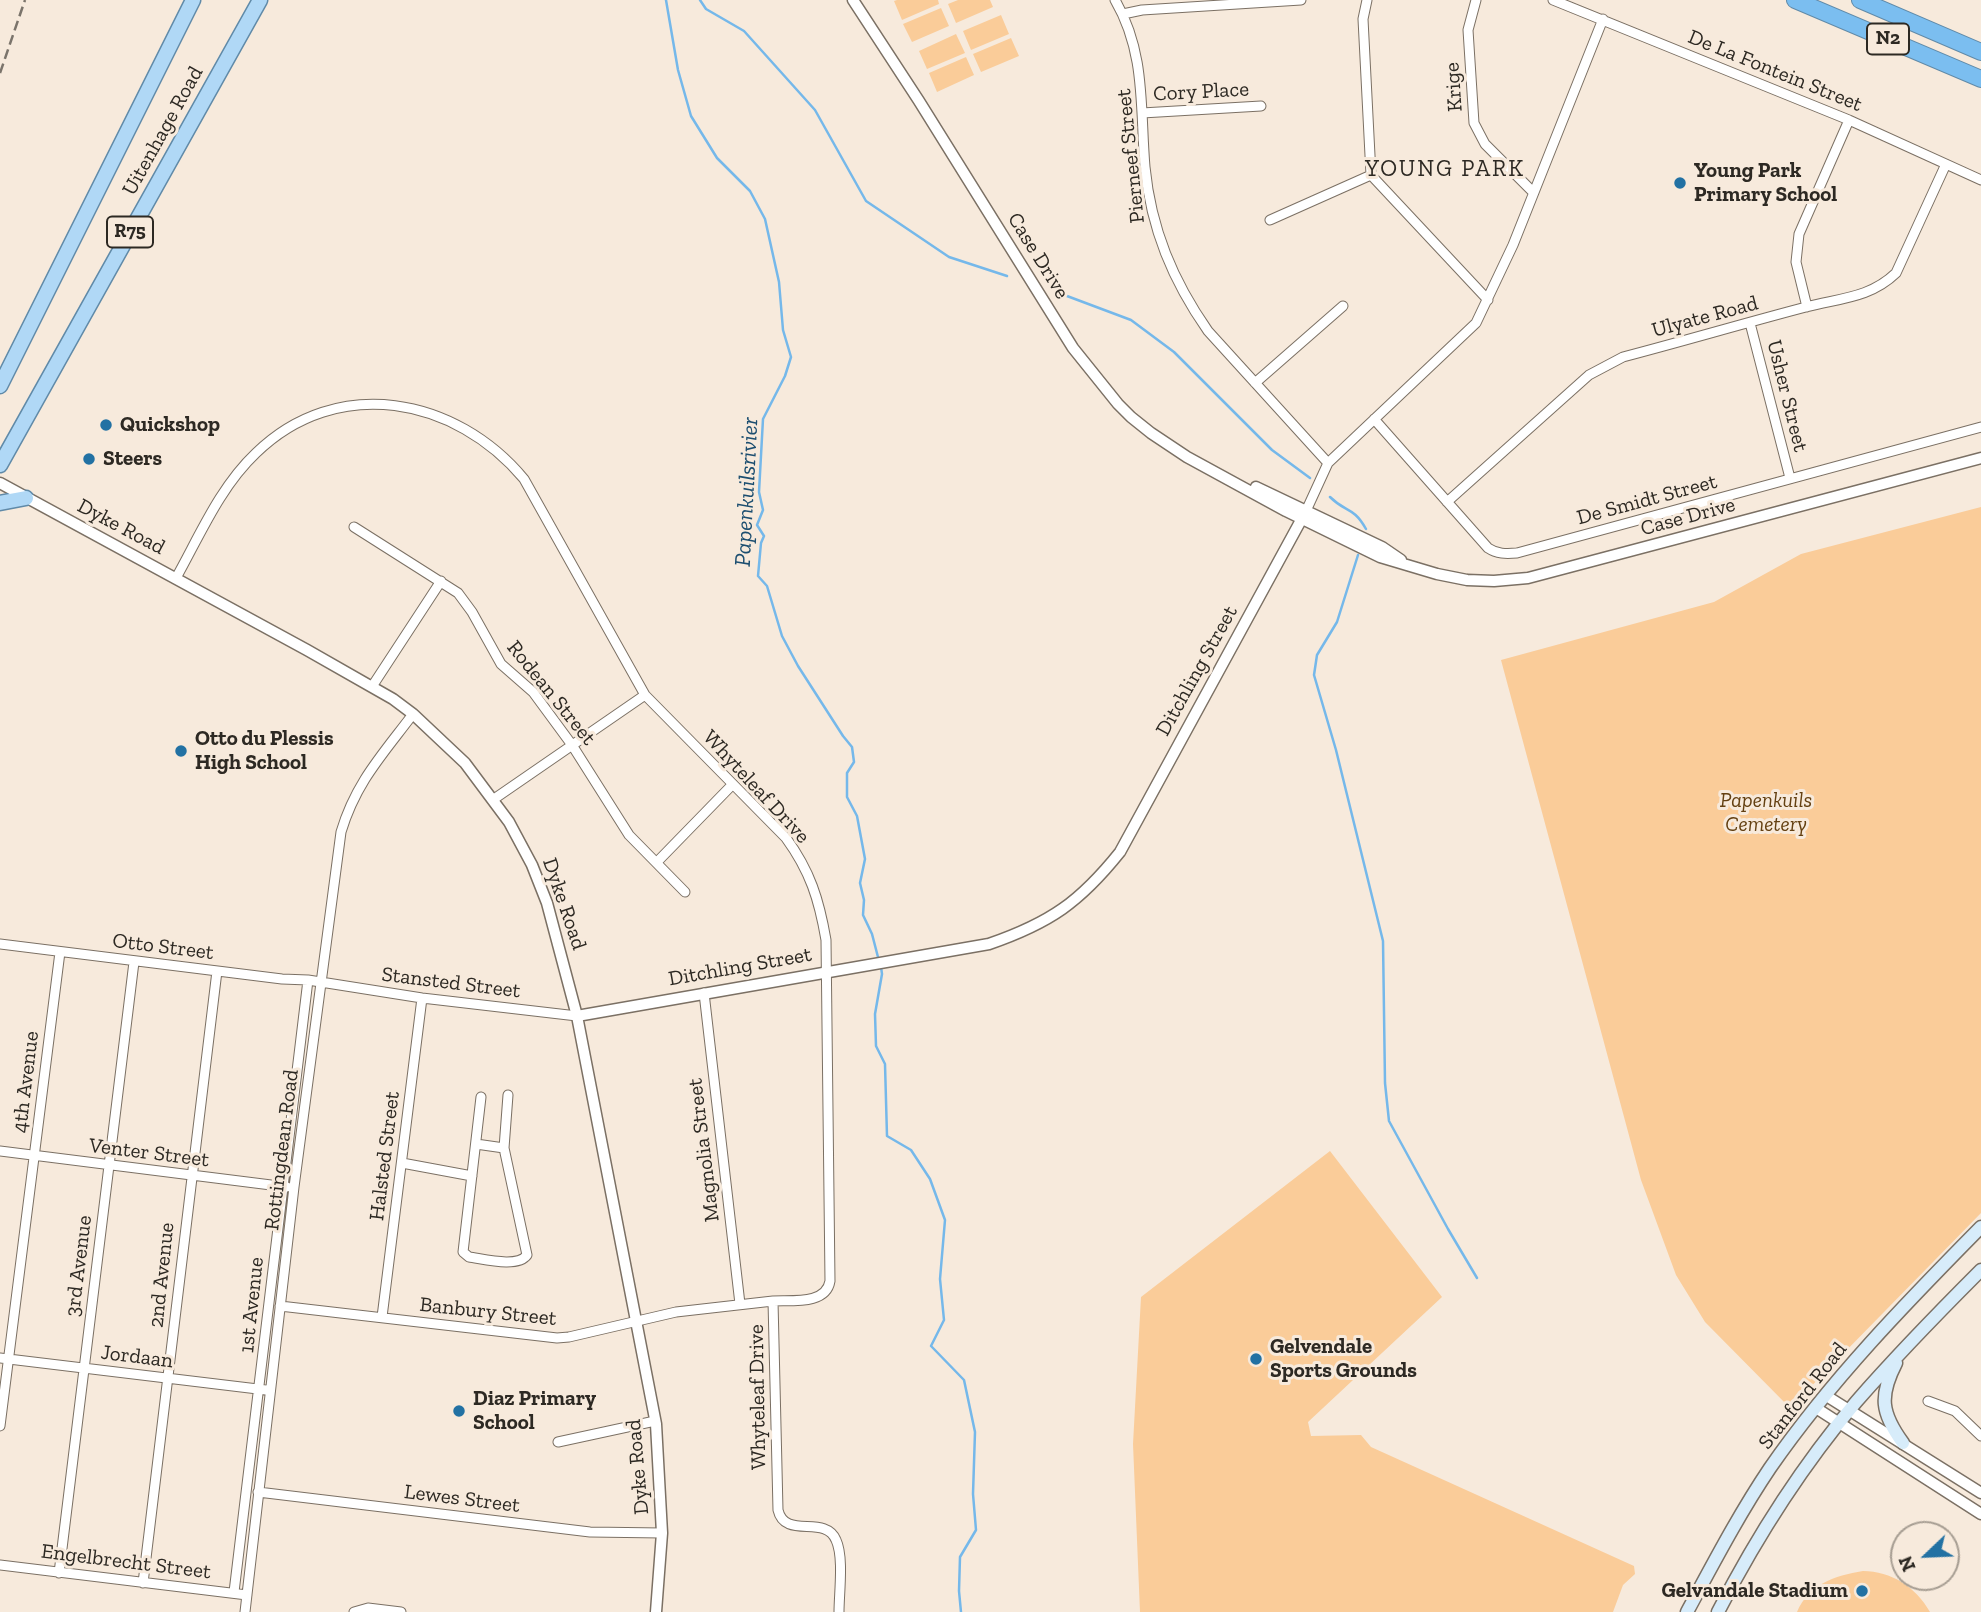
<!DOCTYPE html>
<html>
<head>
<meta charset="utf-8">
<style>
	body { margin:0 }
	#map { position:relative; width:1981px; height:1612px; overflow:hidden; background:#f7eadc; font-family:"Zilla Slab",serif }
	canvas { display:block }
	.north { position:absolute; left:1890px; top:1521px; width:70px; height:70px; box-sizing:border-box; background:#f7eadc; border:2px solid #a69d92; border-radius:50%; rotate:247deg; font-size:19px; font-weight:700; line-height:28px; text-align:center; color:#2d2923 }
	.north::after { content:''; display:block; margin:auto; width:24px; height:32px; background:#2271a3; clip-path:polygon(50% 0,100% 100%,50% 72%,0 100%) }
</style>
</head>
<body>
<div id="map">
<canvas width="1981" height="1612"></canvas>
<div class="north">N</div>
</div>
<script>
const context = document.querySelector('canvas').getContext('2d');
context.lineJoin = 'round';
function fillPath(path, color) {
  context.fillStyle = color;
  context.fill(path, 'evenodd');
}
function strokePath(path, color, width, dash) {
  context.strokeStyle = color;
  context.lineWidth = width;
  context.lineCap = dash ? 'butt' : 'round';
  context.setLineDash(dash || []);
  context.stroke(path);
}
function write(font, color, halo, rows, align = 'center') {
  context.font = font + ' "Zilla Slab",serif';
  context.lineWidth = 6;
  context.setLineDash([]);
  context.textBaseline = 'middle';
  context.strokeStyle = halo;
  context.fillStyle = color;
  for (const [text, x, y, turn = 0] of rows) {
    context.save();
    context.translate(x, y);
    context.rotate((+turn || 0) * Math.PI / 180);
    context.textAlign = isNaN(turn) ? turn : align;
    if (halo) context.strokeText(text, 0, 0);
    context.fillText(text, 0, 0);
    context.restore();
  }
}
fillPath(new Path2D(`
	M897,0H938L939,4L902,20L894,1Z
	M958,0H990L993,7L956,23L948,4Z
	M941,8L949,26L912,42L903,24Z
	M1001,15L1009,34L971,50L963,31Z
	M956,34L965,53L927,69L919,51Z
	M1011,38L1019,56L981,72L973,54Z
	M966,57L974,75L937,92L929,73Z
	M1981,507V1213L1790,1408L1705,1322L1676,1275L1641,1180L1501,660L1714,602L1801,554Z
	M1330,1151L1442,1297L1308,1422L1311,1436L1361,1435L1371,1447L1634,1566L1635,1574L1623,1585L1613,1612H1140L1133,1444L1141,1297Z
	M1863,1571C1891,1571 1916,1587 1930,1612H1797C1809,1584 1834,1576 1863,1571Z`), '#facc99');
strokePath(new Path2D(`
	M666,0L678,70L691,116L717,158L750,191L765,219L779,282L783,330L791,357L785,376L763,419L759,492L763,510L757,525L764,536L761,543L758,576L767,586L782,636L798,666L843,736L852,747L854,762L847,773V797L857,816L865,859L860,883L864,900L863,915L872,934L879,961
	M700,0L706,9L744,31L815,110L866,201L949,257L1007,276
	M1059,293L1131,320L1174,352L1272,450L1310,478
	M1330,497C1346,513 1353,506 1366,529
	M1358,555L1337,622L1317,655L1314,675L1336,750L1383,941L1385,1083L1389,1121L1448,1229L1477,1278
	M881,967L882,974L875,1014L876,1046L885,1064L887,1136L911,1150L930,1179L945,1220L940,1279L944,1320L931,1346L964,1380L975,1432L973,1494L976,1530L960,1557L959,1591L961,1612`), '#75b8ea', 2.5);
const minor = new Path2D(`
	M1115,0C1146,53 1140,108 1145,167C1151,229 1173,281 1208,331L1328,463
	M1367,0L1363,19L1371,175L1488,300
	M1476,0L1468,30L1474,123L1485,144L1533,192
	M1553,0L1849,120L1981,180
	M1123,14L1142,10L1301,0
	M1142,113L1261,106
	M1270,220L1371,175
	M1807,307L1796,262L1799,234L1849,120
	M1750,323L1790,478
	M1255,383L1343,306
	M1374,419L1488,548C1497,554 1506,554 1517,553L1981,427
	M1447,502L1589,375L1623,357C1684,341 1745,323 1806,307C1840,298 1870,298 1896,273L1946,164
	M1306,511L1328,463L1476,323L1513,245L1603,19
	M354,527L458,593L472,612L501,664L533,692L572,745L629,835L685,892
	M176,578C200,535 220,487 256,453C337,374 456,397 524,479L645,695L786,838C810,871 819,899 826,940L830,1281C826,1305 792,1300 773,1301L778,1510C785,1540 825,1514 836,1540C844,1557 839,1593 839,1612
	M373,685L441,581
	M494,799L645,695
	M657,862L733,784
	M0,944L282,979L308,980L422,998L577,1016
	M704,993L740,1304
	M481,1097L463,1252L469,1257C484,1259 518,1268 527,1255L504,1148L508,1095
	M476,1144L504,1148
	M0,1151L287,1187
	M402,1163L472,1176
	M280,1306L557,1338L569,1337L676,1312L773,1301
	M382,1317L422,998
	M0,1358L266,1390
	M1928,1401L1955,1411L1981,1436
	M0,1426L60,952
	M558,1442L655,1421
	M258,1492L590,1532L662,1533
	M0,1565L247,1595
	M59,1573L134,962
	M143,1583L217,971
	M234,1592L308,980
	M245,1612L294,1187L341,832C356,782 383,754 413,714
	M354,1612L368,1608L401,1612`);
const tertiary = new Path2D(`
	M853,0L919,101L1073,348L1118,404L1131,417L1151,433L1187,457L1286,511L1380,557L1437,574L1467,580L1494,581L1528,578L1981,458
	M0,483L307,650L393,699L413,714L465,763L509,822L532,865L547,903L577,1016L656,1424L662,1533L656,1612
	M1256,487L1382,547L1401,560
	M577,1016L989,944C1050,923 1080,902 1120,852L1306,511
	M1825,1395L1981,1493
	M1816,1408L1981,1514`);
const secondary = new Path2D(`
	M1896,1363C1879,1396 1881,1413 1903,1443
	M1687,1612C1713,1564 1739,1514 1770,1468C1831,1380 1906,1303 1981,1227
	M1718,1612C1756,1538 1802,1466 1856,1402C1896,1356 1938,1313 1981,1270`);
const primary = new Path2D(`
	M0,386L193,0
	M0,465L260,0
	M0,503L26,498`);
const motorway = new Path2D(`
	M1795,0L1981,79
	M1860,0L1981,52`);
strokePath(minor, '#7b7064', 11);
strokePath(tertiary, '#7b7064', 13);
strokePath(secondary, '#7b7064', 15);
strokePath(primary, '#608aa8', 17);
strokePath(motorway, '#608aa8', 18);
strokePath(minor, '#fff', 9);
strokePath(tertiary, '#fff', 10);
strokePath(secondary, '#d7ecfa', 12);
strokePath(primary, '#b0d8f6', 14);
strokePath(motorway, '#7bbef0', 16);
strokePath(new Path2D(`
	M0,73L25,0`), '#7b746b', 2.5, [10, 5]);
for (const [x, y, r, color] of [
	[1680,183,7,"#2271a3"],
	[106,425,7,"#2271a3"],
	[89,459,7,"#2271a3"],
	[181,751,7,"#2271a3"],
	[1256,1359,7,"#2271a3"],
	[459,1411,7,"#2271a3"],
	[1862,1591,7,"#2271a3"]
]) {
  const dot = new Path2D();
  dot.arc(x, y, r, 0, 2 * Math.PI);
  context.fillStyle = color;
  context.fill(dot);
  strokePath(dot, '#f7eadc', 2.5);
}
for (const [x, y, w] of [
	[1888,39,42],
	[130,232,46]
]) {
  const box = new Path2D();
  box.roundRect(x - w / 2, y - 15.5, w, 31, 5);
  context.fillStyle = '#f7eadc';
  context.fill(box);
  strokePath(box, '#2d2923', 2);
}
write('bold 19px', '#2d2923', null, [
	["N2",1888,39],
	["R75",130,232]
]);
write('21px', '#2d2923', '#f7eadc', [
	["De La Fontein Street",1775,71,22],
	["Krige",1454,87,-94],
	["Cory Place",1201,92,-3],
	["Uitenhage Road",163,131,-61],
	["Pierneef Street",1131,156,-96],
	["Case Drive",1038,256,58],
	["Ulyate Road",1705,317,-15],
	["Usher Street",1787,396,76],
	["De Smidt Street",1647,500,-15],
	["Case Drive",1688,517,-15],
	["Dyke Road",121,527,28],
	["Ditchling Street",1197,671,-61],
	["Rodean Street",551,693,51],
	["Whyteleaf Drive",756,787,47],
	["Dyke Road",564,904,71],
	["Otto Street",163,947,7],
	["Ditchling Street",740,967,-10],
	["Stansted Street",451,983,7],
	["4th Avenue",26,1082,-83],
	["Rottingdean Road",282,1150,-83],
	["Magnolia Street",704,1150,-97],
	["Venter Street",149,1153,7],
	["Halsted Street",385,1156,-83],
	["3rd Avenue",79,1266,-83],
	["2nd Avenue",162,1275,-84],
	["1st Avenue",252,1305,-84],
	["Banbury Street",488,1312,6],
	["Jordaan",137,1357,7],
	["Stanford Road",1803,1396,-52],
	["Whyteleaf Drive",758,1397,-91],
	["Dyke Road",638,1467,-95],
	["Lewes Street",462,1499,7],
	["Engelbrecht Street",126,1562,7]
]);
write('bold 21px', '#2d2923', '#f7eadc', [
	["Young Park",1694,171],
	["Primary School",1694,195],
	["Quickshop",120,425],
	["Steers",103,459],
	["Otto du Plessis",195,739],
	["High School",195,763],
	["Gelvendale",1270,1347],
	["Sports Grounds",1270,1371],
	["Diaz Primary",473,1399],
	["School",473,1423],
	["Gelvandale Stadium",1848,1591,"right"]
], 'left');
write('italic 21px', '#644011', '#f7eadc', [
	["Papenkuils",1766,801],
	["Cemetery",1766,825]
]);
context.letterSpacing = '2px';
write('23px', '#2d2923', '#f7eadc', [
	["YOUNG PARK",1445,169]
]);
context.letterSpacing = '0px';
write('italic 23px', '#1c4e70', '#f7eadc', [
	["Papenkuilsrivier",747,492,-87]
]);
</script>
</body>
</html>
